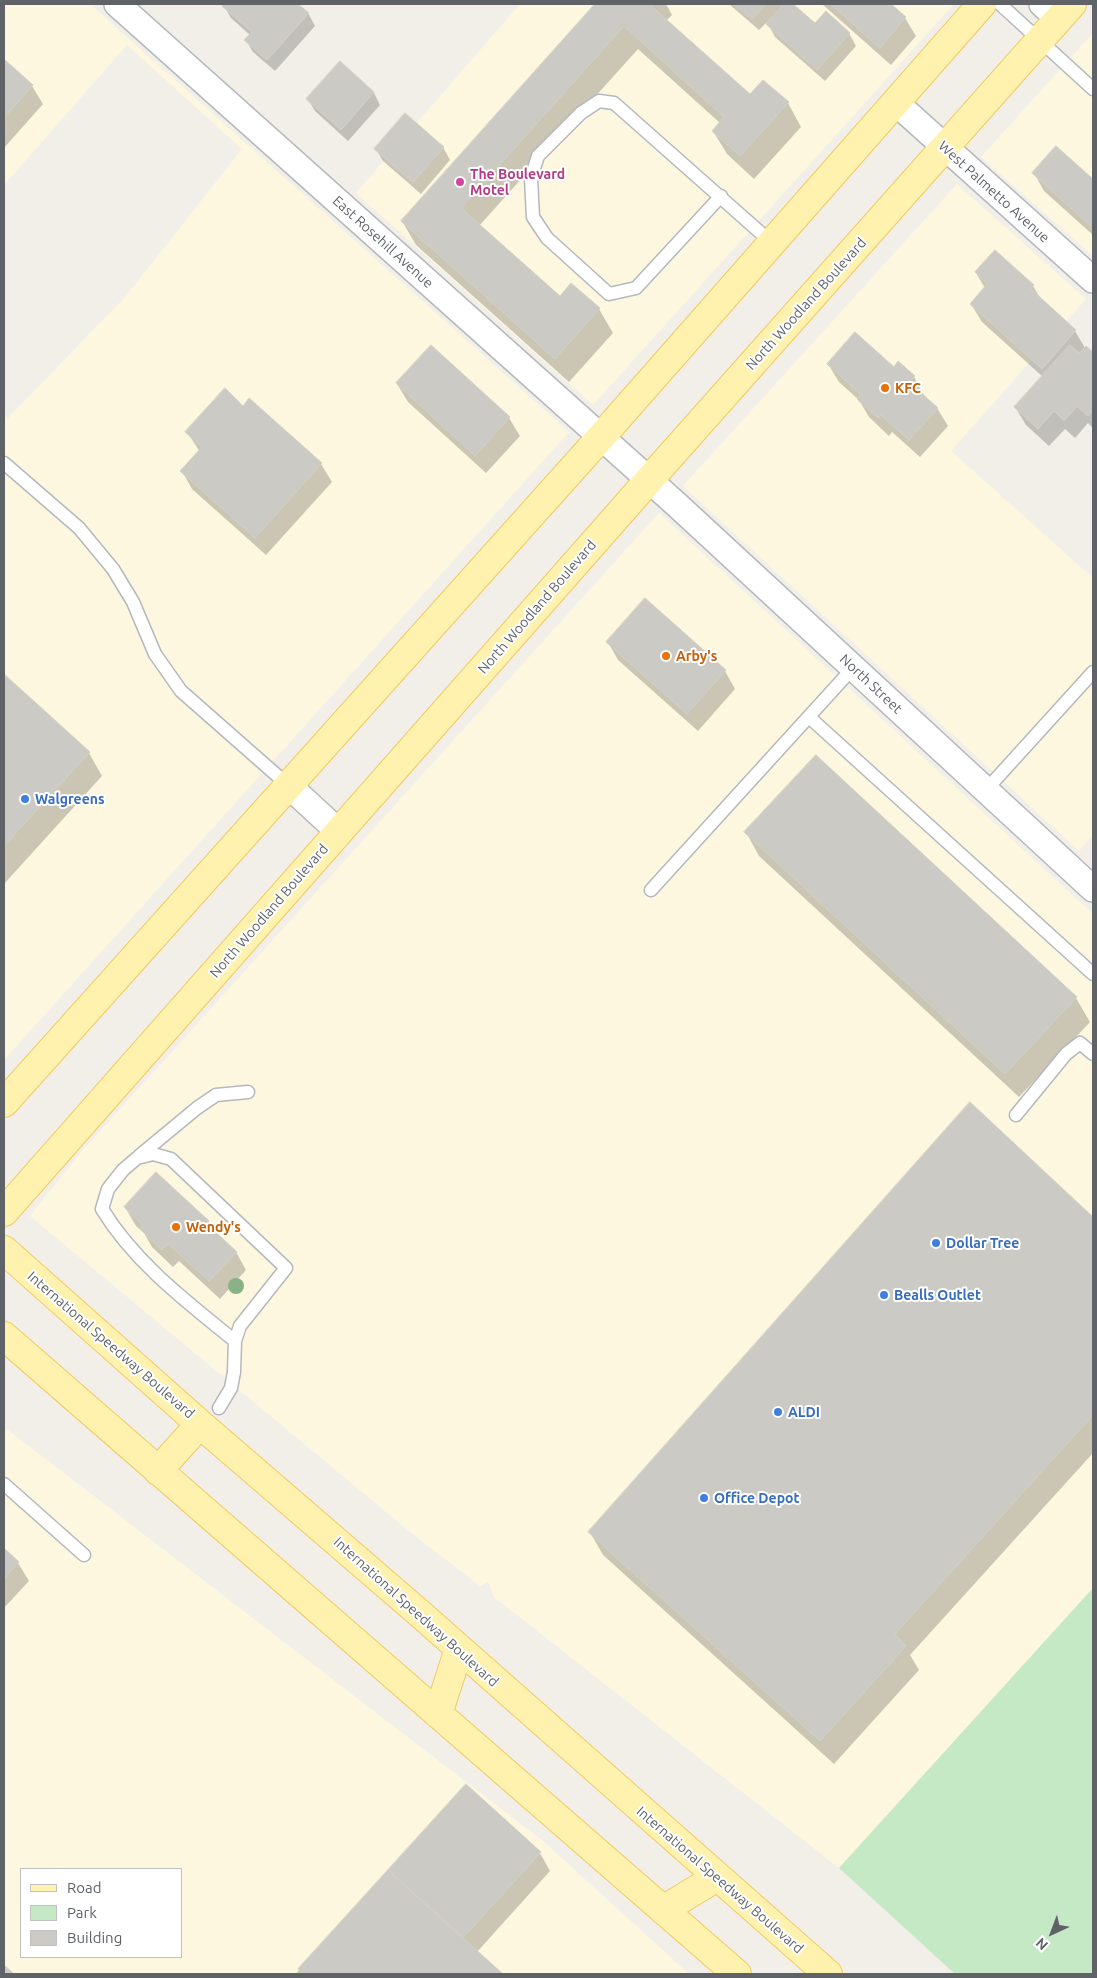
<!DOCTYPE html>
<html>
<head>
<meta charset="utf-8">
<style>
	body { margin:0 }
	#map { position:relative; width:1097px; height:1978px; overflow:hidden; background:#f1efe8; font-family:Ubuntu,sans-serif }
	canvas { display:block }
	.frame { position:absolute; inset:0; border:5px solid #5f6368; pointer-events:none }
	.legend { position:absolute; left:20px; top:1868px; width:162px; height:90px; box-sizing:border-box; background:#fff; border:1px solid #bfc1c3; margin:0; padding:6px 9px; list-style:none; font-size:15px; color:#5f6368 }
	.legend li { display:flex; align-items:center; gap:10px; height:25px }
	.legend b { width:25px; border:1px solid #bfc1c3 }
	.north { position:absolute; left:1027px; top:1908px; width:50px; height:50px; -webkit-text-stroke:4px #fff; paint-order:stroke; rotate:223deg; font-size:14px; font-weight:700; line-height:20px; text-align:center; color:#5f6368 }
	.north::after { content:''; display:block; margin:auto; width:18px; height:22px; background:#5f6368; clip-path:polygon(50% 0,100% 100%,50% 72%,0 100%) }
</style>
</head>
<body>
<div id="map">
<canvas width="1097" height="1978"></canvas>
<div class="frame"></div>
<ul class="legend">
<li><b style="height:6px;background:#fff2af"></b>Road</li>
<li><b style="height:14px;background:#c5e8c5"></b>Park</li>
<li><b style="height:14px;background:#cccac5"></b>Building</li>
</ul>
<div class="north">N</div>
</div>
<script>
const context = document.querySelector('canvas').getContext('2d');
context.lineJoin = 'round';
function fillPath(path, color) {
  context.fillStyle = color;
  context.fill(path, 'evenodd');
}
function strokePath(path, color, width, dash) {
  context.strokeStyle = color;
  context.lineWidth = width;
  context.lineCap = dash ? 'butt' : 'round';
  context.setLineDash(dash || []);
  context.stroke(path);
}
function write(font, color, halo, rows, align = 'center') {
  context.font = font + ' Ubuntu,sans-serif';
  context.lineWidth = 4;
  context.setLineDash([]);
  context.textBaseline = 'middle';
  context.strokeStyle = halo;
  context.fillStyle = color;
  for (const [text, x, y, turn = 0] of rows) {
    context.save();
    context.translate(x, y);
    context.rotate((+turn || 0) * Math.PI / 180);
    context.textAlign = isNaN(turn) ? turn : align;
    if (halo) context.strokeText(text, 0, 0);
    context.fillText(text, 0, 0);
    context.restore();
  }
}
fillPath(new Path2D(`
	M4,4H90L569,432L4,1060V414L8,418L126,296L242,149L127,45L4,185Z
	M520,4H954L593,405L356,193Z
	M1093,33V256L981,157Z
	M957,184L1086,299L951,451L1093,578V834L1079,851L683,486Z
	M659,513L1093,914V1588L839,1868L494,1597L488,1582L480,1586L410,1532L30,1216L83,1150Z
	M4,1427L543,1841L689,1974H4ZM21,1869H181V1957H21Z`), '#fef7e0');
fillPath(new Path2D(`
	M1093,1588V1974H955L839,1868Z`), '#c5e8c5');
fillPath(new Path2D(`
	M226,4H296L308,13L315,26L275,71L253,52L246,40L250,35L231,18L224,6Z
	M597,4H666L672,15L666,21L750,96L788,103L801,127L754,179L727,154L713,131L720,123L638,49L479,226L560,298L571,285L599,309L613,333L569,382L416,245L402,221Z
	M729,4H791L815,25L849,33L856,46L825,81L775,37L767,22L759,30Z
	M822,4H889L905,18L916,36L891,65Z
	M4,61L32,86L43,104L4,148Z
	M340,63L374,93L380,105L348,141L315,111L308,99Z
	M443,147L450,160L421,194L383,161L376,149Z
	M1056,148L1093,181V235L1044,191L1034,173Z
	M995,252L1033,286L1042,301L1075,331L1085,348L1093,354V428L1088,423L1075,438L1065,429L1049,446L1026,425L1015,407L1043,377L982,322L971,304L985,288L976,273Z
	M431,347L509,418L520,436L486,473L408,402L397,384Z
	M828,364L894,368L914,377L924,395L923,396L937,408L948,426L920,457L892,432L889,436L869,417L859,400L839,382Z
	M249,400L321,464L332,482L266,555L192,489L182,471L200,452L187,432L243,407Z
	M608,642L725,671L735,689L698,731L618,660Z
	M4,676L89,753L102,776L4,884Z
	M746,832L1076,998L1090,1022L1019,1097L759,856Z
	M970,1104L1093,1219V1453L910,1655L919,1670L834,1764L603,1555L590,1532Z
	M125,1207L208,1222L214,1231L236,1252L246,1270L220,1299L179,1261L173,1267L152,1247L144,1233L136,1226Z
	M4,1550L18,1563L29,1581L4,1608Z
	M540,1853L550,1871L477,1952L502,1974H296L299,1970Z`), '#0003');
const building = new Path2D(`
	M224,4H298L309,13L267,60L244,40L252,32L222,6Z
	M595,4H649L750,94L763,80L789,102L740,156L712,131L724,117L624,26L461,208L560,296L571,283L600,308L555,359L401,221Z
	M734,4H766L752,19Z
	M784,4H793L815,23L826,11L850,33L817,70L766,24Z
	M831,4H891L906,17L880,48Z
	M4,59L33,85L4,118Z
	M340,61L374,92L341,130L306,99Z
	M405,113L444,147L413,182L374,149Z
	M1056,146L1093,179V228L1032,173Z
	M995,250L1034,285L1031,289L1076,330L1042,369L970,304L987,284L975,272Z
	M855,332L894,367L898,361L915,376L909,382L938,408L909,440L881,415L878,418L857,399L861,395L827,364Z
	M431,345L510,417L475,456L396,383Z
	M1070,345L1079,353L1086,346L1093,352V410L1088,416L1077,406L1064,421L1054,411L1038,429L1014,407Z
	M225,388L243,406L249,398L322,463L255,538L180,471L202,447L185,432Z
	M645,598L726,670L687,714L606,642Z
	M4,674L90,752L4,846Z
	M816,755L1077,997L1005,1074L744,832Z
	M970,1102L1093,1217V1415L895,1634L906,1646L820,1741L588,1532Z
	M156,1172L209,1221L207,1224L237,1252L209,1281L168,1244L162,1250L140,1229L143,1225L124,1207Z
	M4,1548L19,1562L4,1579Z
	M466,1784L541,1852L463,1938L388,1870Z
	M388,1870L463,1938L503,1974H304L298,1969Z
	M4,1965L14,1974H4Z`);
fillPath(building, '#cccac5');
strokePath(building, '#d6d1c6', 1);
const lane = new Path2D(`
	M1000,4L1093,89
	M721,196L636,288L609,294L547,238L533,217L531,178L538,156L581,113L599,101L614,103L771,242
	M4,463L79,528L113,569L133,602L155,654L181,691L289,786
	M809,717L1093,974
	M986,790L1093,672
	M651,890L853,668
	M1016,1115L1066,1054L1080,1043L1093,1054
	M139,1156L197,1108L216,1095L248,1092
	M219,1408L231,1388L234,1372L235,1341L240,1326L286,1268L171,1159L153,1154L137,1158L123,1170L108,1189L102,1209C135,1263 187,1302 235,1341
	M4,1484L84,1555`);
const street = new Path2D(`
	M117,4L676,504L1093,889
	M1042,4L1058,19
	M895,102L1093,280
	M289,786L339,832`);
const primary = new Path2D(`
	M4,1103L601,437L982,4
	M4,1212L649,480L1072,4
	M4,1250L200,1424L418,1612L828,1974
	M4,1336L737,1974
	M158,1471L200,1424
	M438,1714L459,1649
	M663,1910L717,1877`);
strokePath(lane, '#b5b8bc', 15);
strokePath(street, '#b5b8bc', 28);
strokePath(primary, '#f2c960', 30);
strokePath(lane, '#fff', 12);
strokePath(street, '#fff', 25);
strokePath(primary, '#fff2af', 28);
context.fillStyle = '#89b387';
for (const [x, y] of [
	[236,1286]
]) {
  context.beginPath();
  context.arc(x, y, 8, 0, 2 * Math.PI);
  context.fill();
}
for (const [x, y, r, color] of [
	[460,182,5,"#d1479c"],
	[885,388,5,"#e8710a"],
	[666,656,5,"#e8710a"],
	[25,799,5,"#3f7fe0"],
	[176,1227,5,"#e8710a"],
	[936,1243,5,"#3f7fe0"],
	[884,1295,5,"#3f7fe0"],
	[778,1412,5,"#3f7fe0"],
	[704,1498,5,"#3f7fe0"]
]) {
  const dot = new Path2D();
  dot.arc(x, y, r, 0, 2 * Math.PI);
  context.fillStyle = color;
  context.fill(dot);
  strokePath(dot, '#fff', 2);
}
write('bold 14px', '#b23c85', '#fff', [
	["The Boulevard",470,174],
	["Motel",470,190]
], 'left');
write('14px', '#5f6368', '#fff', [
	["West Palmetto Avenue",994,192,42],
	["East Rosehill Avenue",383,242,42],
	["North Woodland Boulevard",806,304,-48],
	["North Woodland Boulevard",537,607,-49],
	["North Street",871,684,43],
	["North Woodland Boulevard",269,911,-49],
	["International Speedway Boulevard",111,1345,41],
	["International Speedway Boulevard",416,1612,42],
	["International Speedway Boulevard",720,1880,41]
]);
write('bold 14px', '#c56008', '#fff', [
	["KFC",895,388],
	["Arby's",676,656],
	["Wendy's",186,1227]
], 'left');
write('bold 14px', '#366cbe', '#fff', [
	["Walgreens",35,799],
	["Dollar Tree",946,1243],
	["Bealls Outlet",894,1295],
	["ALDI",788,1412],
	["Office Depot",714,1498]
], 'left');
</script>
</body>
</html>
